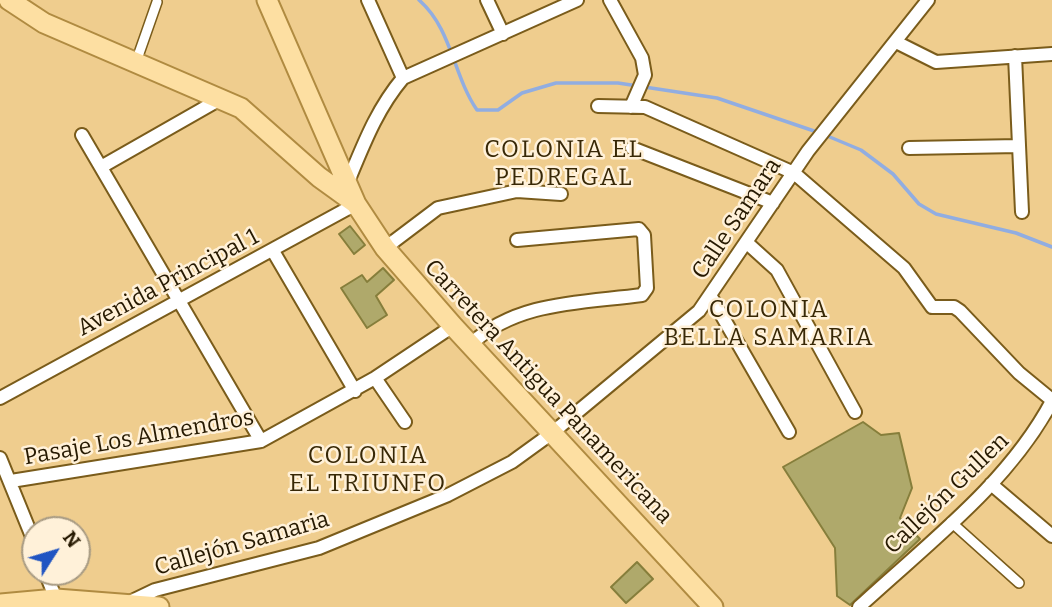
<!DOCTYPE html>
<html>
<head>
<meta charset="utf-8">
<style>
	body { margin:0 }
	#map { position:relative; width:1052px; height:607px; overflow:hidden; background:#efcd8e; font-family:Bitter,serif }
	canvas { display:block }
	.north { position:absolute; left:21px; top:516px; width:70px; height:70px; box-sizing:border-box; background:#fff1d9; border:2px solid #a89b83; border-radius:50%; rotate:53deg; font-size:19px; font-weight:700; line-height:28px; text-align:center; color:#261901 }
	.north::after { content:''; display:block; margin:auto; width:24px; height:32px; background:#2155c2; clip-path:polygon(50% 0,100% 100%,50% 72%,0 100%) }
</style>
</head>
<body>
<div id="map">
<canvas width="1052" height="607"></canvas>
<div class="north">N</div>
</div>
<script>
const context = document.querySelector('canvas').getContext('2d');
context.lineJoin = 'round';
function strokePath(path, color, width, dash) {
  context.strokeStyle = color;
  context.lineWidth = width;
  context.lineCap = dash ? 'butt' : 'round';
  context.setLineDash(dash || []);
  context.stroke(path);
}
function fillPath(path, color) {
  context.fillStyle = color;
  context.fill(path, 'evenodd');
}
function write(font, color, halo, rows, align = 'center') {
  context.font = font + ' Bitter,serif';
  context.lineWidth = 5;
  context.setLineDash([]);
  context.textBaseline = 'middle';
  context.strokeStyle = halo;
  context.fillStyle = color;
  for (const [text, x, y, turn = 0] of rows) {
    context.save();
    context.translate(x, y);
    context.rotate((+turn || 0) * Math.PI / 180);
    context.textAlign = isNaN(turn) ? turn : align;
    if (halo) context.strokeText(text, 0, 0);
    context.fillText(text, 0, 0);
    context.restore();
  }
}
strokePath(new Path2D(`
	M419,0C452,29 453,75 477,110H498L522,93L556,83H618L717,98L817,132
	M825,135L861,150L893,174L919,204L936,214L1016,233L1052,247`), '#91ade1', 3.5);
const building = new Path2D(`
	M350,226L365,245L354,254L339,234Z
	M383,268L394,280L376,296L387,315L367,328L341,288L362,275L367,282Z
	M863,422L881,435L899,433L912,488L900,518L920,539L850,605L837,596L835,548L783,467Z
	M637,562L653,579L626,603L611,587Z`);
fillPath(building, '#afa96b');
strokePath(building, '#867e3b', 2);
const pedestrian = new Path2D(`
	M136,62L157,2
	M951,522L1019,583`);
const minor = new Path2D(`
	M368,0L403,78
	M487,0L503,34
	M610,0L642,58L645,75L631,107
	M896,42L936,62L1052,54
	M1015,56L1022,212
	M598,106L645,107L794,173L904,268L932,307H954L960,311L1019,373L1052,400
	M82,135L261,441
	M632,148L773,203
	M909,148L1019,146
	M101,167L222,98
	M347,184C363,146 376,110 403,78L577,0
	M746,242L777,270L855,412
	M385,248L438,208L517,191L561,194
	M273,251L355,391
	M710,295L789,432
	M471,344C517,301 582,303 642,295L647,288L644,235L639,229L517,240
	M375,378L405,422
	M0,398L356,204
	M0,458L35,544
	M11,481L261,441L375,378L453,326
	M991,484L1052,536
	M45,572L56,599
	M130,602L155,590L319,548L448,495L512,462L552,433L699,311L808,151L928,0
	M859,607C927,544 1008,484 1052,401`);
const primary = new Path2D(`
	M9,0L44,23L241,108L319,177L355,203
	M267,0L356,204L385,248L453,326L713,607
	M0,604L56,599L159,607`);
strokePath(pedestrian, '#7a5c1b', 12);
strokePath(minor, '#7a5c1b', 16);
strokePath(primary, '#b08b41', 23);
strokePath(pedestrian, '#fff', 9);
strokePath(minor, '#fff', 12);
strokePath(primary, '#fddfa2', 19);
write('23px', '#261901', '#fff1d9', [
	["Calle Samara",737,219,-56],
	["Avenida Principal 1",168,283,-28],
	["Carretera Antigua Panamericana",548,392,47],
	["Pasaje Los Almendros",139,438,-10],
	["Callejón Gullen",947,494,-44],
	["Callejón Samaria",242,544,-16]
]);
context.letterSpacing = '2px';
write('24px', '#382806', '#fff1d9', [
	["COLONIA EL",564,150],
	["PEDREGAL",564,178],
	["COLONIA",769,310],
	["BELLA SAMARIA",769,338],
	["COLONIA",368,456],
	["EL TRIUNFO",368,484]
]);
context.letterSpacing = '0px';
</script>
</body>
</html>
